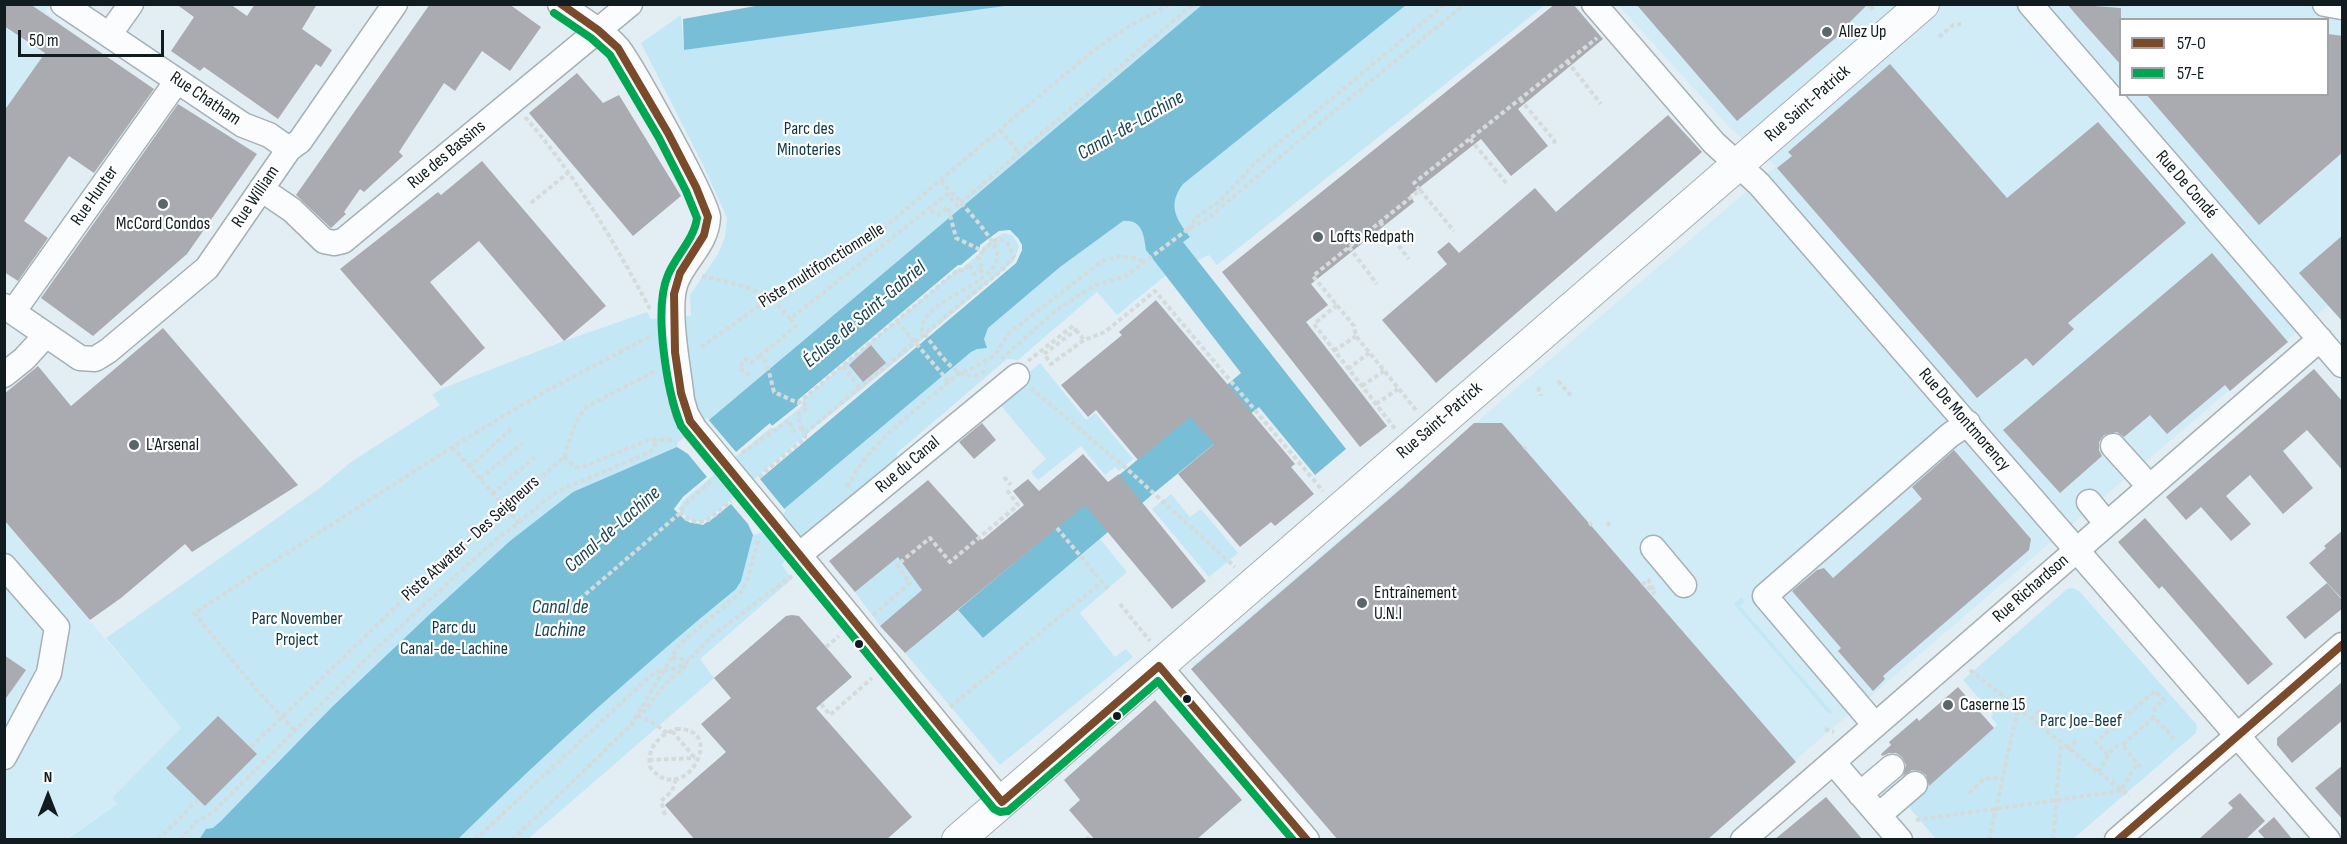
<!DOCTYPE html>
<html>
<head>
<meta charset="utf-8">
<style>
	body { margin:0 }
	#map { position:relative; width:2347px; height:844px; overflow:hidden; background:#e2eef4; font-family:"Sofia Sans Condensed",sans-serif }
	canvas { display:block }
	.frame { position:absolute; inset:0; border:6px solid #111c20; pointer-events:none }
	.legend { position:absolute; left:2119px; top:18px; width:210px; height:78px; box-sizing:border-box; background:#fff; border:2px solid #a0a4a6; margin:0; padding:8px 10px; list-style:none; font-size:18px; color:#111c20 }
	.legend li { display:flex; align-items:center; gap:12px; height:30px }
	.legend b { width:30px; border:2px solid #a0a4a6 }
	.north { position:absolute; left:18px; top:766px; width:60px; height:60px; -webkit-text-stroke:4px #fff; paint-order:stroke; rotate:0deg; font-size:16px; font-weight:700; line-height:24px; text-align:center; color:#111c20 }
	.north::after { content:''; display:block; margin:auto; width:21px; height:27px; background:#111c20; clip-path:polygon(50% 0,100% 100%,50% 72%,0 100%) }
	.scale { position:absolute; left:18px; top:30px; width:146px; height:27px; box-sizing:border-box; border:3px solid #111c20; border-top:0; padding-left:8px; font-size:18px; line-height:21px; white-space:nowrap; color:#111c20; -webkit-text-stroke:4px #fff; paint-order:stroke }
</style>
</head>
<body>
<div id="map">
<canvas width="2347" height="844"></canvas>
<div class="frame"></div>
<ul class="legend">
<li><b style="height:8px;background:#7a4b2a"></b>57-O</li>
<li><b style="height:8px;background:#00a651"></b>57-E</li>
</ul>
<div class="north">N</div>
<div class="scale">50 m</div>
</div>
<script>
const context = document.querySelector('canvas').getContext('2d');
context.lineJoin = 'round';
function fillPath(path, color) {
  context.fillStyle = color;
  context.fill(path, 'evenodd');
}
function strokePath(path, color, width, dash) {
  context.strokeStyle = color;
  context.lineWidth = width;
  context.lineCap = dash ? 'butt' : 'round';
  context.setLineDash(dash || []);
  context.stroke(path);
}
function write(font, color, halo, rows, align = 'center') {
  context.font = font + ' "Sofia Sans Condensed",sans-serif';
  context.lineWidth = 4.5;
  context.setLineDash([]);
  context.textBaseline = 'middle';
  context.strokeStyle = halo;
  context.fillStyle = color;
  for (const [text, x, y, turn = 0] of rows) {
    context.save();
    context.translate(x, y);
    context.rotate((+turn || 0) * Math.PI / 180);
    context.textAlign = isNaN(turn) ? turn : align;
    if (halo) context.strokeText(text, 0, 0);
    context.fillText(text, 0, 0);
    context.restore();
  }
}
fillPath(new Path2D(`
	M5,5H49L45,12L64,26L5,110Z
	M1618,5H2342V322L2328,306L1703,839H1343L1193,665L1776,166L1730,128ZM2120,20H2328V94H2120Z
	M4,520L181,728L112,798L117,804L66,839H5Z`), '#d2ecf7');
fillPath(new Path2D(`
	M1012,4L1545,5L1217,265L1209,255L1165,276L1117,315L1097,292L1018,360L1007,359L897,453V464L832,511L810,530H807L782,565L792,579L700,659L714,678L528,839L66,840L117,804L112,798L181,728L106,638L320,488L351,462L440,405L432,395L441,389L564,341L647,312L651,319L691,316L690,295L718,254L725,237L727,218L704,167L641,43L681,15L684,50Z
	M1040,363L1086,420L1095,413L1133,459L1119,471L1115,467L1105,475L1081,446L1038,480L1031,472L1046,459L996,400Z
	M1171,494L1190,517L1201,509L1238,553L1209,577L1152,509Z
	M931,530L922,590L880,626L855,592Z
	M1100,539L1127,572L1080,613L1115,657L1126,649L1133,657L1000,765L905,653L958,610L983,638Z
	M2073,588L2079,591L2197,725L2196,733L2073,839H1936L1907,805L1997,725L1991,717L1993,714L1963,680L2067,589Z
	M1741,597L1745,602L1740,606L1832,712L1829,714L1734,604Z`), '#c4e7f5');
fillPath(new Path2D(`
	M761,5V4L1012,5L684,50L683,19Z
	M1202,5H1406L1183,184C1167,205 1176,219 1190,237L1183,242L1346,449L1315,475L1259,407L1154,493L983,638L958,610L1241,373L1146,250C1144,235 1142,219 1123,221L1060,267L988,328L984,339L987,348L977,349L971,352L753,535L741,581L736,589C639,668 547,752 458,839L199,840L206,829L213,828L221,821L332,707L431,613L510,541L573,492L677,447ZM1009,230L1022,245V250L1016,263L709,522L690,523L674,509L683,497L770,424L772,426L801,403L798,400L978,251C984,238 996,234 1009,230Z`), '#78bed7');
fillPath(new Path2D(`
	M1010,230L1018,238L1022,245V250L1016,263L760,479L786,511L760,533L753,535L748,524L731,504L703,525L686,521L674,509L683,497L707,477L688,454L677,447L678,442L707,418L736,452L770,423L772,426L801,403L798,400L958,265H961L980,249V245L999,231ZM1004,233L1012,235L1019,246L1014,261L905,354L808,433L708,519L702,522L691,520L678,509L685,499L770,428L774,429L803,405L802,400L959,268H963L980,253L983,247L996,237Z`), '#e2eef4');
fillPath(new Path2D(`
	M4,4H30L154,89L94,173L69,156L24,221L48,238L18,281L4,272V111L45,53L4,26Z
	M176,4H230L247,16L255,4H317L302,29L332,50L321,67L316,64L278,119L204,67L200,71L171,51L194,17Z
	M430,4H509L541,27L510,71L482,51L455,91L444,83L399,152L403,156L364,192L360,189L344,212L346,214L331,228L296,195Z
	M1555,4H1573L1603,39L1518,109L1548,146L1511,176L1481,139L1410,195L1414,202L1311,284L1328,305L1306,322L1387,426L1360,447L1222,272Z
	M1636,4H1868L1849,23L1851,25L1737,121Z
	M2067,4L2121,8V65L2078,17Z
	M2328,34L2343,36V152L2259,225L2146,94H2328Z
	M1890,64L2007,198L2098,122L2186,223L2068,323L2074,329L2033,366L2026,358L1977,398L1777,168L1792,156L1788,152Z
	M577,73L603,103L619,95L681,196L633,236L529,113Z
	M178,104L257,154L187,254L93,336L41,298Z
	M1668,115L1702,152L1436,383L1382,320L1447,264L1437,252L1449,242L1459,253L1535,188L1556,212Z
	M482,161L606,306L564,341L479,241L430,282L485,348L441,386L340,269L438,192L441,195Z
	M2343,235V322L2299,273Z
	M2212,253L2288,342L2230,391L2225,385L2167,434L2150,415L2124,437L2117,432L2104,435L2099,442V450L2102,456L2060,493L2003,430Z
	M1156,300L1295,464L1291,467L1314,494L1275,526L1271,522L1240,547L1178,474L1214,444L1190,417L1138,460L1096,410L1088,417L1061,385L1122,335L1119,332Z
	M163,328L298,485L192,552L185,544L121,598L90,620L4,520V394L38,366L71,406Z
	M871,345L886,363L863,382L849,365Z
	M2314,369L2343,402V471L2307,430L2283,451L2313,488L2283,514L2250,475L2226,496L2251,524L2231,541L2201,507L2186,520L2166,497Z
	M982,423L996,440L974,459L959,442Z
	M1474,423H1502L1796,762L1707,840H1338L1191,669L1402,488Z
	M1954,450L2031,539L2029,550L1883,676L1885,679L1873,691L1838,651L1841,648L1792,591L1817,570L1824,568L1833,578L1922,499L1912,487Z
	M1083,454L1108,482L1119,474L1206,581L1172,609L1085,505L905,653L880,626L922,590L898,557L855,592L829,561L928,480L982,540L1024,505L1013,491L1028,479L1039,491Z
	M2145,518L2273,664L2248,685L2162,586L2159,589L2118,542Z
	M2343,530V600L2309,563L2326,548L2324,546Z
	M2327,583L2343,601V608L2305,639L2286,617Z
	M792,615L799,616L852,677L816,708L912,817L886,840H695L665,805L726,752L701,724L731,698L714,678L786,616Z
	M4,655L26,670L4,701Z
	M2343,681V720L2292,763L2277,745V738Z
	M1958,687L1994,728L1929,786L1926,775L1920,771L1912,770L1903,776L1906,765L1902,757L1896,753H1889L1882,756L1881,754L1891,745L1889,742L1917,718L1919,721Z
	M1155,700L1242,800L1196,840H1095L1069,810L1080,800L1064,780Z
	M218,716L257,754L205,806L166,768Z
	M2343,765V820L2315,788Z
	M2240,793L2265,821L2245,840H2198L2233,808L2228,803Z
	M1826,797L1863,840H1774Z
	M2274,817L2293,840H2266L2258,831Z`), '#aaabb0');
const minor = new Path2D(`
	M63,4L243,125L269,135L289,149
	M560,4C579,18 602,30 618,48C631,64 708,203 708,217C707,244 685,259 676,282C666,309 679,370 682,400L686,414L694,428
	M1594,4L1714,143L1759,184L2328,840
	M2030,4L2342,365
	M2325,4L2342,7
	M109,35L131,4
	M261,189L292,210L324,241L334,243L343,241L630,4
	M4,306L80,358L95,359L108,351L207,268L289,149L300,141L395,4
	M13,312L177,81
	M4,375L24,359L46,335
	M2113,446L2149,486
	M2089,502L2106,523
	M772,522L1002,802
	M1653,548L1684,585
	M799,555L1017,376
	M4,566L57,627L49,673L4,757
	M1159,666L1307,840
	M1875,725L1765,596L1950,435L1968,423
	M1833,762L1900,840
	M1860,794L1892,767
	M1879,815L1915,784
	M1743,840L2320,339
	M2117,840L2342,645`);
const major = new Path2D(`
	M958,840L1923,4`);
strokePath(minor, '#a6b0b5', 27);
strokePath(major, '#a6b0b5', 34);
strokePath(new Path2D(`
	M1870,4L1869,10L1878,4
	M1939,37L1953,25L1961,24
	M1567,61L1601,104
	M1520,99L1554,140L1555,144
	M525,117C575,174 614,242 650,309
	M1000,130L1020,154
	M1470,139L1508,185
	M941,181C954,195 990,233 996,249C1009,284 919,297 922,331C939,351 960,392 988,369
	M1420,190L1454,231
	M531,203L569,172
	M1380,222L1409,259
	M1188,230L1197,217L1220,201L1256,162L1445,4
	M1349,247L1377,284
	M702,276L737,284L772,297L790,319L947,194L957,206L1193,4
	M1337,305L1314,324L1396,430
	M790,319L796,326L761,355L767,364L774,392L798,403L958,270L964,271L969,264L974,274L983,270L978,257L983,251L956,238L948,207L938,215L928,209
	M897,321L949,382
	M1076,330L1084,340
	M701,347L772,297L872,238L1094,50L1126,28L1170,4
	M1334,351L1356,336
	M1001,359L1058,309L1082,293L1098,284L1124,277L1187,230L1206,220L1332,113L1465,4
	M1028,361L1073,326L1076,330L1044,354L1051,364L1084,340L1105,332L1155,291L1323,491
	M843,366L859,387
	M1348,369L1369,353
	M750,375L739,368L745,359L751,363L761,355
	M1558,381L1572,397
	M1362,386L1384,371
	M1538,387L1541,396
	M1031,388L1127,469L1235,567
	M1376,404L1398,389
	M1416,410L1356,336L1354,326L1313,276L1420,190L1414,183L1597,38
	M801,427L805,433L1004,268L1014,256L1006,241C994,236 992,244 983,250
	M452,447L519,523
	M1524,449L1526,447
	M742,453L789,420L793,431L801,427L797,416L807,408L802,400
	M564,457L576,422L586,407L655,371
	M564,457L574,466L580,468L649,440H676
	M469,467L511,429
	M759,477L805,438V433
	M1004,477L1011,485
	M480,479L523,443
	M847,487C871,439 920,408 959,373L971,369L995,355L1009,333L1102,261L1121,256L1136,258L1144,262
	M492,494L535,457
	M680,512C699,534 715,515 731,501
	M1607,522L1610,526
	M1589,525L1592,523
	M1057,528L1108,589
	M1648,579L1655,593
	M1642,585L1644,583L1655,594
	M574,604L679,514L686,504L712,480
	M1120,604L1150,641
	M873,615L910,583L897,565L930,538L950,562L1018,505L1006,489
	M826,647L839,636
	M672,658L689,660
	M1970,670L2129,796
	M821,704L830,715L872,678
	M950,707L1102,582
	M2031,719L2041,710
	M676,729C730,727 683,811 650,767C647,748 658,736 676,729Z
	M1825,729L1834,732
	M294,730L255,688L194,613L452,447L544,392L653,335
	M672,731L695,758
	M667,733L655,724L639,716C651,705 657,693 668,681C674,675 682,672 686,664
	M251,747L412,591L564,457
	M2067,749L2077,740
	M2108,755L2096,742L2155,691L2164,700L2155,708L2154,717
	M649,760L695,758
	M2141,767L2122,745L2154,717L2174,739
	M2098,772L2114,747L2122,745
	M1969,793L1984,779L2003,777
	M665,815L661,801L672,791L676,779
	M1916,820L2121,791L2137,763
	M158,840L198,800
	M180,840L196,822L212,813L373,652L484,550L552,495L563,489L648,453L654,449L656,439
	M475,840L649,677L657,672L677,668L686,663L713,635L792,576
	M512,840L631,725L679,645L741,592L747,581L759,537
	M1086,840L1091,835
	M1989,840L2018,708
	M2053,840L2061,744`), '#d5dadb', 4, [4.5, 3]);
strokePath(minor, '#fbfcfd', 24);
strokePath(major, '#fbfcfd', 32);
const minorBridge = new Path2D(`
	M694,428L772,522`);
strokePath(minorBridge, '#a6b0b5', 27, []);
strokePath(minorBridge, '#fbfcfd', 24);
strokePath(new Path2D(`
	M561,4L598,30L618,48L668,133L696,187L708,217L704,235L680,273L674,294L675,352L681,393L690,421L1002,802L1159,666L1307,840
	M2118,840L2342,645`), '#7a4b2a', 8);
strokePath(new Path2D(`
	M554,13L591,38L610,55L659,138L686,191L697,218C694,240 676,255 668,275C653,309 667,392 681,426L994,809L1000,812L1008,811L1158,681L1293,840`), '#00a651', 8);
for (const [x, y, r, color] of [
	[1827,32,6,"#5a666a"],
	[163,204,6,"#5a666a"],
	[1318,237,6,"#5a666a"],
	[134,445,6,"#5a666a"],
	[1362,603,6,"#5a666a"],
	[859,644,5,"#111c20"],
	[1187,699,5,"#111c20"],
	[1948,705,6,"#5a666a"],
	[1117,716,5,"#111c20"]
]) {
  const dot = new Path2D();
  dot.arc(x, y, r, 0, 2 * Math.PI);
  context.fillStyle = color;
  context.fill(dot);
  strokePath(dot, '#fff', 2);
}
write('18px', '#111c20', '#fff', [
	["Allez Up",1839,32],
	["McCord Condos",163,224,"center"],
	["Lofts Redpath",1330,237],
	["L'Arsenal",146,445],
	["Entraînement",1374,593],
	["U.N.I",1374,614],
	["Caserne 15",1960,705]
], 'left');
write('18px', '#111c20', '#fff', [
	["Rue Chatham",205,99,34],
	["Rue Saint-Patrick",1808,104,-41],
	["Rue des Bassins",447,155,-40],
	["Rue De Condé",2186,185,49],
	["Rue Hunter",95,196,-55],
	["Rue William",256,197,-56],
	["Piste multifonctionnelle",822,266,-32],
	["Rue De Montmorency",1964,420,49],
	["Rue Saint-Patrick",1440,421,-41],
	["Rue du Canal",908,465,-40],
	["Piste Atwater - Des Seigneurs",471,539,-42],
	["Rue Richardson",2031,589,-41]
]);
write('18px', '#0e3a48', '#fff', [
	["Parc des",809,129],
	["Minoteries",809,150],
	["Parc November",297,619],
	["Project",297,640],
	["Parc du",454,628],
	["Canal-de-Lachine",454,649],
	["Parc Joe-Beef",2081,721]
]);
write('italic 20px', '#1b4453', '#fff', [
	["Canal-de-Lachine",1131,126,-30],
	["Écluse de Saint-Gabriel",865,315,-40],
	["Canal-de-Lachine",613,530,-41],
	["Canal de",560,608],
	["Lachine",560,631]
]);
</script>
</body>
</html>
